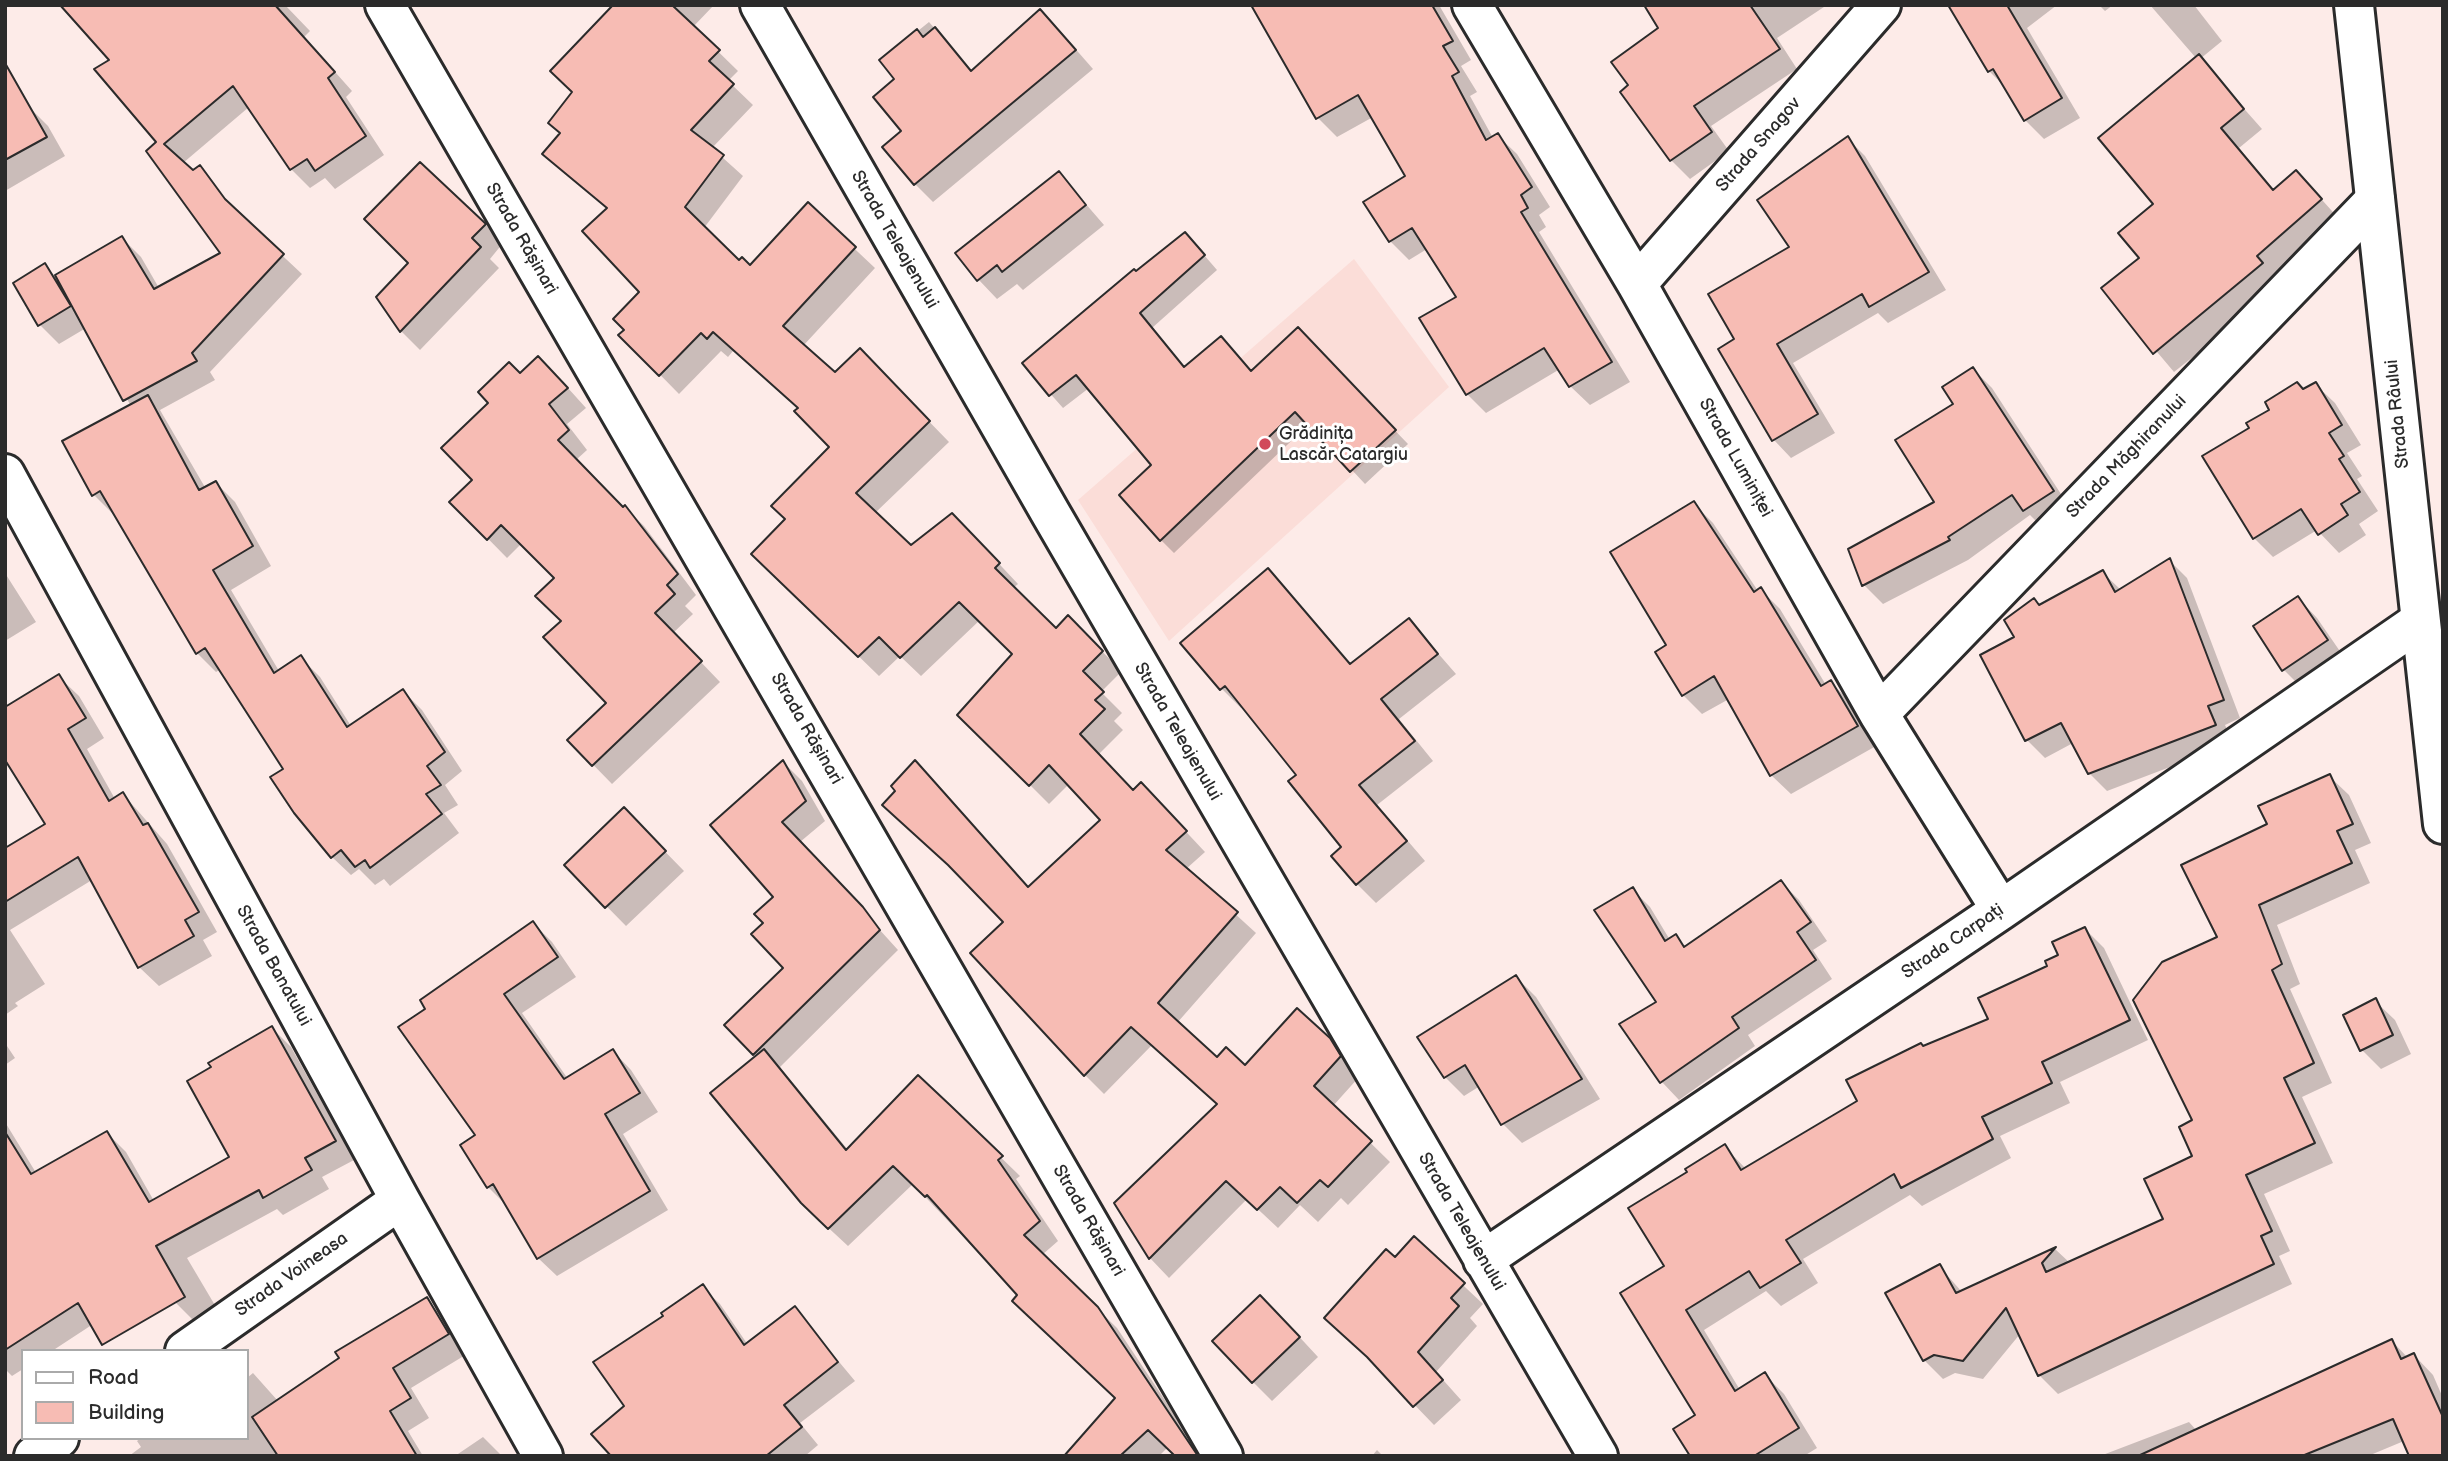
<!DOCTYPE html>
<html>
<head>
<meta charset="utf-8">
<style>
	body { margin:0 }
	#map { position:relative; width:2448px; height:1461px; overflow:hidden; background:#fdebe8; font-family:"Balsamiq Sans",sans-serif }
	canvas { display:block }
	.frame { position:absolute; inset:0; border:7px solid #2b2b2b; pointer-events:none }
	.legend { position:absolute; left:21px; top:1349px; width:228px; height:91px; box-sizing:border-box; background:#fff; border:2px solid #aaa; margin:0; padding:9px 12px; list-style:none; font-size:21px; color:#2b2b2b }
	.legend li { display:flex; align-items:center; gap:14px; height:35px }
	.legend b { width:35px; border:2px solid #aaa }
</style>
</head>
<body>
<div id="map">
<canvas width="2448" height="1461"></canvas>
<div class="frame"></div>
<ul class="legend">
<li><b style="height:9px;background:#fff"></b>Road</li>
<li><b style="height:19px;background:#f7bcb4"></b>Building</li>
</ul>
</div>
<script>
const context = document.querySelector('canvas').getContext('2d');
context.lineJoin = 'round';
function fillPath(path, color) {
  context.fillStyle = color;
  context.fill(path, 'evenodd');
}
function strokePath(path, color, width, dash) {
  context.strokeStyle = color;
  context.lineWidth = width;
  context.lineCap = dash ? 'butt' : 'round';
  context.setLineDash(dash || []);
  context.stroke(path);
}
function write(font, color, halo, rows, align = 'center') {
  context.font = font + ' "Balsamiq Sans",sans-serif';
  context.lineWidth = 6;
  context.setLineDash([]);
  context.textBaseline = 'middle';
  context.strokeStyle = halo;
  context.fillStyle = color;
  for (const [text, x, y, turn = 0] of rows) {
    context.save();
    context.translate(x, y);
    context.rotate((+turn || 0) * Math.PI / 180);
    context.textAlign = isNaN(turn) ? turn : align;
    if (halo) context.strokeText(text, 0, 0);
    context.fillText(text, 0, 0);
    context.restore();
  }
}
fillPath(new Path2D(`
	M1354,259L1449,387L1169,641L1078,500Z`), '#fbddd8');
fillPath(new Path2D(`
	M70,5H285L310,31L304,37L352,91L346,97L384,155L335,189L325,178L310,188L291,169L249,107L183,163L193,173L200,168L240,216L302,274L210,372L215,380L160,410L206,489L216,483L235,502L271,566L231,590L279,671L301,658L320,677L351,726L403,691L422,710L462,771L445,785L458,805L444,813L459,833L390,886L384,879L375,885L359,869L351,875L332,857L285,769L221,669L216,672L197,653L114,512L112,513L93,494L131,406L86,328L59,344L40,325L45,266L56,277L122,238L141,257L159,288L223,254L111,61Z
	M615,5H714L693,27L738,71L728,81L753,105L712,148L743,176L704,228L739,263L751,267L808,205L875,268L803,346L835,374L879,370L949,442L875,513L911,548L972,535L1018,584L1013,588L1056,630L1068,618L1122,671L1101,692L1122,713L1114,721L1123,730L1098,755L1133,792L1160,804L1205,852L1186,869L1256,933L1177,1023L1217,1060L1246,1067L1329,1039L1349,1060L1359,1077L1333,1106L1390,1162L1348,1205L1341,1198L1318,1222L1300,1205L1278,1228L1247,1199L1169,1278L1150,1258L1117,1203L1218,1105L1152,1045L1104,1094L1085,1075L935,782L1029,888L1103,820L1069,784L1049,804L960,715L1014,654L980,620L921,676L900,656L879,676L773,573L787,519L831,447L799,409L733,351L728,357L721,351L679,394L621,335L626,330L642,292L608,210L545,154L561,134L574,93Z
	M1253,5H1439L1471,60L1461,66L1477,92L1470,96L1493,138L1497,135L1517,154L1550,207L1539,215L1546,227L1539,232L1630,382L1590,405L1570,386L1560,369L1486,413L1467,394L1458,297L1427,249L1409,260L1390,241L1407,177L1373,117L1337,137L1318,118Z
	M1646,5H1827L1777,38L1797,69L1711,126L1729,151L1690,179L1671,160L1631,86L1660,28Z
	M1950,5H2057L2027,28L2080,118L2044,139L2025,120L2006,88L1989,71Z
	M2099,5H2113L2105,11Z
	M2150,5H2194L2222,41L2200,59L2262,129L2239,148L2275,191L2315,192L2340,220L2232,326L2174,372L2103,288L2141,258L2196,58Z
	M929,22L973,72L1058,29L1093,69L933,202L915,184L932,102L888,55Z
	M5,93L28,106L48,126L65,156L5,191Z
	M1847,138L1865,156L1946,290L1888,323L1878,313L1793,363L1835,433L1791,458L1774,440L1736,340L1792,247Z
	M1059,173L1104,225L1023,290L1017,284L997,299L978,279Z
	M484,223L503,243L490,259L499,268L420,350L401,331L378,297Z
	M1198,248L1217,270L1152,328L1185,369L1221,338L1252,372L1298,330L1408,444L1365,484L1309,424L1174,553L1161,540L1153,465L1089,388L1063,408L1024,364L1136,274Z
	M1973,369L1992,388L2072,511L2044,529L2030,515L1968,560L1883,604L1864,585L1850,550L1936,502Z
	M520,375L558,377L586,408L567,424L587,450L576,460L644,526L696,595L685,606L693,614L673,633L720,682L612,784L569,740L608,703L563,621L556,578L522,543L507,558L452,502L474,480Z
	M2315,384L2335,403L2361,445L2347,453L2362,476L2357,479L2378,511L2359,524L2366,535L2339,553L2317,530L2273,557L2254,538L2251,428Z
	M1694,504L1713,523L1758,591L1761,590L1780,609L1826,685L1831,682L1850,702L1876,746L1791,794L1771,775L1729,699L1702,714L1683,695L1669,645Z
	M2169,560L2187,578L2240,718L2225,725L2233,743L2107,791L2089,773L2073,743L2045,758L2027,740L2017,638L2040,606L2102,572L2121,590Z
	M1268,571L1351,665L1409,620L1456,674L1399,719L1433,761L1377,805L1425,861L1376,903L1357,884L1343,848L1298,775L1243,706L1241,708L1221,688Z
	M5,573L36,622L5,641Z
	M2298,598L2317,618L2346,660L2303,689L2284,670Z
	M59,677L79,696L104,738L87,749L115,799L123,794L167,844L217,932L203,940L212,956L159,986L139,967L92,880L10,930L45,984L15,1003L18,1006L5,1015V850L47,824Z
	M783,762L802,781L825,821L800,842L898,950L780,1067L848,1150L918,1077L1020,1176L1016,1179L1058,1241L1042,1255L1117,1328L1202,1456H1177L1168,1447L1159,1456H1066L1117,1399L913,1184L848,1246L821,1221L758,1057L726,1025L785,968L766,923L775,897Z
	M2329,776L2349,795L2371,843L2355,850L2370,883L2277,925L2300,984L2290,989L2332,1083L2302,1097L2333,1163L2264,1194L2290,1251L2279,1256L2292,1284L2058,1394L2039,1375L2020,1334L1983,1379L1955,1373L1943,1379L1924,1360L1939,1266L1962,1292L2055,1249L2070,1263L2165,1220L2195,1157L2194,1121L2219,937L2269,825Z
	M643,829L684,871L626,926L566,865Z
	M1781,882L1799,900L1827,941L1813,950L1832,979L1748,1035L1755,1046L1679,1100L1662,1082L1621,1024L1659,1002L1632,889L1650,907L1670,940L1676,937L1686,947Z
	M533,923L552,942L576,977L522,1013L568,1079L613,1051L631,1070L658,1112L623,1134L668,1210L557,1276L538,1258L507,1206L488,1187L477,1136L428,1009Z
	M2085,929L2104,948L2148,1040L2060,1082L2070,1103L2000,1136L2011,1158L1922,1206L1910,1195L1803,1259L1818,1283L1781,1306L1766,1291L1704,1330L1740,1390L1765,1375L1784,1394L1817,1448L1804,1456H1692L1698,1416L1666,1267L1689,1173L1724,1146L1746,1169L1859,1102L1923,1048L1990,1020L2050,967Z
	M1516,977L1536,997L1600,1099L1522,1143L1503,1124L1480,1086L1464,1096L1445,1077Z
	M2375,1001L2395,1020L2411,1054L2381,1069L2362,1050Z
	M272,1028L291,1047L354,1160L322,1177L329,1189L283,1215L277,1209L187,1258L216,1307L194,1321L175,1302L107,1133L126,1152L154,1201L232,1157Z
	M5,1043L15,1058L5,1065Z
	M5,1122L49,1194L110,1313L52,1351H23V1369L12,1376L5,1369Z
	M1414,1239L1483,1304L1470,1318L1477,1326L1436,1372L1461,1400L1434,1425L1379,1368L1395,1260Z
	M702,1287L720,1304L748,1345L795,1309L855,1381L800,1423L818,1445L805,1456H613L626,1406L665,1316Z
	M426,1300L445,1319L467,1354L411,1388L429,1418L408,1431L423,1456H129L141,1447L137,1441L141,1438H247V1378L253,1373L278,1401Z
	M1280,1316L1318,1357L1272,1401L1253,1382Z
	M2392,1341L2408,1358L2414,1355L2433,1375L2443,1398V1456L2404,1441L2368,1456H2100L2189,1422L2197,1431Z
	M483,1437L502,1456H455Z
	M1377,1450L1383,1456H1372Z`), '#0003');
const building = new Path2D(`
	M60,5H275L335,72L328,78L366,136L315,171L307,159L290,170L233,86L164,144L193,170L200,165L225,199L284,254L192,353L197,361L123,401L55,275L122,236L154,289L220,253L146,151L156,142L94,69L109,60Z
	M613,5H672L720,50L709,61L734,84L691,130L724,155L685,207L739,260L742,257L750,265L808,202L856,247L783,326L835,372L860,348L930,421L856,493L911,545L952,513L1000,563L995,568L1056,628L1068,615L1103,651L1083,671L1104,692L1095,700L1105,709L1080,734L1133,790L1141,782L1187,831L1166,850L1238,912L1158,1003L1217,1057L1226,1047L1245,1065L1297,1008L1330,1038L1341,1056L1314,1086L1372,1141L1328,1187L1320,1180L1297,1203L1280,1187L1257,1210L1226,1181L1149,1259L1114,1203L1217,1104L1131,1027L1084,1076L970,953L1003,922L948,865L882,805L895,791L891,786L915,760L1028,887L1100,820L1049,765L1029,786L957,715L1012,654L959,602L900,658L879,637L858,657L751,554L785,519L771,506L829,447L794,411L798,408L713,332L707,339L701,333L659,376L618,335L624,330L613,319L639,292L582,231L607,208L542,154L560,133L548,123L572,92L550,71Z
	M1251,5H1432L1453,41L1443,46L1459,72L1452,76L1486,140L1498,133L1532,187L1521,195L1528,208L1521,212L1612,362L1569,387L1544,348L1466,395L1419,318L1456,297L1412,228L1389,242L1363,202L1405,176L1358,95L1316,119Z
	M1644,5H1750L1780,49L1694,106L1712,132L1670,161L1620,92L1628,85L1611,62L1658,28Z
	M1948,5H2007L2062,98L2024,121L1993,69L1988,72Z
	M1040,9L1076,50L914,185L882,147L901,131L873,97L894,79L879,60L917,29L923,37L935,27L971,71Z
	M2199,54L2244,109L2221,128L2273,190L2296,170L2322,199L2257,256L2263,263L2153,354L2101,288L2139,258L2118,233L2153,204L2098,138Z
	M5,63L47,137L5,160Z
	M1848,136L1929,272L1869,307L1862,294L1777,344L1818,414L1772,441L1718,349L1734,339L1708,294L1789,247L1757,200Z
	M420,162L486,224L472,238L481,247L400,332L376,297L408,263L364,219Z
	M1059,171L1086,205L1002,272L997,265L977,281L955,253Z
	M1185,232L1205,255L1140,313L1184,367L1221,336L1251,371L1298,327L1396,430L1350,472L1295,412L1160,541L1119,495L1151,465L1076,375L1049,396L1022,363L1134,269L1136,271Z
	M45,263L71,306L38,326L13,283Z
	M538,356L568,388L549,404L569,430L558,440L623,507L625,505L678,574L667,585L675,594L655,613L702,661L592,766L567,740L606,703L543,637L561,621L535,596L554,578L501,525L487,540L449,502L472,480L441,448L488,403L478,392L509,362L520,373Z
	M1973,367L2054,491L2023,511L2012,495L1948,537L1950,540L1862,586L1848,549L1934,502L1895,440L1953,404L1942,387Z
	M2297,382L2303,389L2316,382L2342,425L2329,433L2344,456L2339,459L2360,492L2341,504L2348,515L2318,535L2301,509L2253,539L2202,456L2249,428L2246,423L2269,410L2265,402Z
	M148,395L199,490L216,481L253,546L213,570L274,673L301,655L347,727L403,689L445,752L427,766L441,785L426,794L442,814L370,868L365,860L355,867L341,850L331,858L294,813L270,777L283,769L205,648L196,654L100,491L92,496L62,441Z
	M1694,501L1754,592L1761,587L1821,686L1831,680L1858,726L1770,776L1714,676L1682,696L1655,652L1666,645L1610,552Z
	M2170,558L2224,700L2208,706L2216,725L2088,774L2061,723L2025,741L1980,655L2014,637L2004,620L2034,598L2039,605L2103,570L2115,592Z
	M1268,568L1350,664L1409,618L1438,654L1381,699L1415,741L1359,785L1407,841L1356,885L1331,856L1341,847L1288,781L1296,775L1225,686L1220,690L1180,643Z
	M2298,596L2328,640L2282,671L2253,626Z
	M59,674L86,718L68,729L109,801L123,792L143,825L148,823L199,912L185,920L194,936L138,968L78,857L5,902V848L45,824L5,760V707Z
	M783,760L806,801L782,822L863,907L880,930L753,1055L724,1025L783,968L751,934L763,923L754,914L773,897L710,825Z
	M2330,774L2353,824L2337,831L2352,863L2259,905L2282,964L2272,970L2314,1063L2284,1078L2315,1143L2246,1175L2272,1231L2261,1236L2274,1264L2038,1376L2006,1308L1963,1361L1934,1355L1923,1361L1885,1293L1940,1264L1956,1293L2056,1247L2042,1263L2046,1272L2163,1219L2144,1179L2192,1156L2179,1127L2192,1120L2133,1000L2162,962L2217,937L2181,865L2267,824L2258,806Z
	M624,807L666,851L605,908L564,865Z
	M1781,880L1811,922L1797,932L1816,960L1732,1017L1739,1028L1660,1083L1619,1024L1656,1002L1594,910L1633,887L1665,941L1676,934L1684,947Z
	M533,921L558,957L504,994L564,1079L613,1049L640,1093L605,1114L650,1191L537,1259L493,1184L487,1188L460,1145L475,1135L398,1027L425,1009L420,1000Z
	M2085,927L2130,1020L2042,1062L2052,1083L1982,1117L1993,1139L1901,1188L1894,1174L1786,1240L1801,1263L1760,1288L1749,1271L1686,1310L1735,1391L1765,1372L1799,1428L1754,1456H1690L1673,1429L1695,1415L1620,1293L1664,1266L1628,1208L1687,1172L1685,1169L1725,1144L1741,1170L1857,1101L1846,1080L1921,1043L1923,1046L1988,1019L1978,998L2047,966L2045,961L2058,955L2052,942Z
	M1516,975L1582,1079L1501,1125L1465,1065L1444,1078L1417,1037Z
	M2376,998L2393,1035L2360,1051L2343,1015Z
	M272,1026L336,1141L305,1158L312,1170L263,1198L259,1190L156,1246L185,1297L102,1345L78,1303L5,1350V1132L31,1174L107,1131L149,1202L229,1157L187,1081L211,1067L208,1063Z
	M764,1049L846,1150L918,1075L951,1106L1003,1156L998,1160L1040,1221L1024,1235L1098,1307L1198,1456H1175L1148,1430L1120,1456H1064L1115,1398L1012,1301L1017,1295L927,1195L925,1197L893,1166L828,1229L801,1203L710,1093Z
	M1414,1236L1465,1283L1451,1298L1459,1306L1418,1352L1443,1380L1413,1407L1367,1357L1324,1318L1386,1249L1395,1257Z
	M703,1284L744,1345L795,1306L838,1362L784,1405L802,1427L766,1456H611L591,1434L624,1406L593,1362L663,1316L661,1313Z
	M1260,1295L1300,1337L1252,1383L1212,1341Z
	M427,1297L449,1334L393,1368L411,1398L390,1411L417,1456H278L252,1417L339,1358L335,1352Z
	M2392,1339L2401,1359L2414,1353L2443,1417V1456H2409L2393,1419L2302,1456H2138Z`);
fillPath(building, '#f7bcb4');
strokePath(building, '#2b2b2b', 2);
const minor = new Path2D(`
	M385,5L1223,1456
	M760,5L1051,514L1598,1456
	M1472,5L1637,284L1879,714L2001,910
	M1637,284L1881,5
	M5,474L400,1200L543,1456
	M1879,714L2375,200
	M1483,1260L2001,910L2420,621
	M185,1351L400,1200
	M34,1456L59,1438`);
const major = new Path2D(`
	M2354,5L2443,824`);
strokePath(minor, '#2b2b2b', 44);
strokePath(major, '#2b2b2b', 44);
strokePath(minor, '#fff', 38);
strokePath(major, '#fff', 38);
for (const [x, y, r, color] of [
	[1265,444,7,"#d1495b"]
]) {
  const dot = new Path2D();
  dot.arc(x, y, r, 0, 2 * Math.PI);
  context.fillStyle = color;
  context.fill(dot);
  strokePath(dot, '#fff', 2.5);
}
write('18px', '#2b2b2b', '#fff', [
	["Strada Snagov",1759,145,-49],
	["Strada Rășinari",521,239,60],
	["Strada Teleajenului",894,240,60],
	["Strada Râului",2398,414,-96],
	["Strada Măghiranului",2127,457,-46],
	["Strada Luminiței",1735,458,61],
	["Strada Rășinari",806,729,60],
	["Strada Teleajenului",1177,732,60],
	["Strada Carpați",1953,942,-34],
	["Strada Banatului",273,966,61],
	["Strada Rășinari",1088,1221,60],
	["Strada Teleajenului",1461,1222,60],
	["Strada Voineasa",292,1275,-35]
]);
write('18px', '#2b2b2b', '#fff', [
	["Grădinița",1279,434],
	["Lascăr Catargiu",1279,455]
], 'left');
</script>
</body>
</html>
